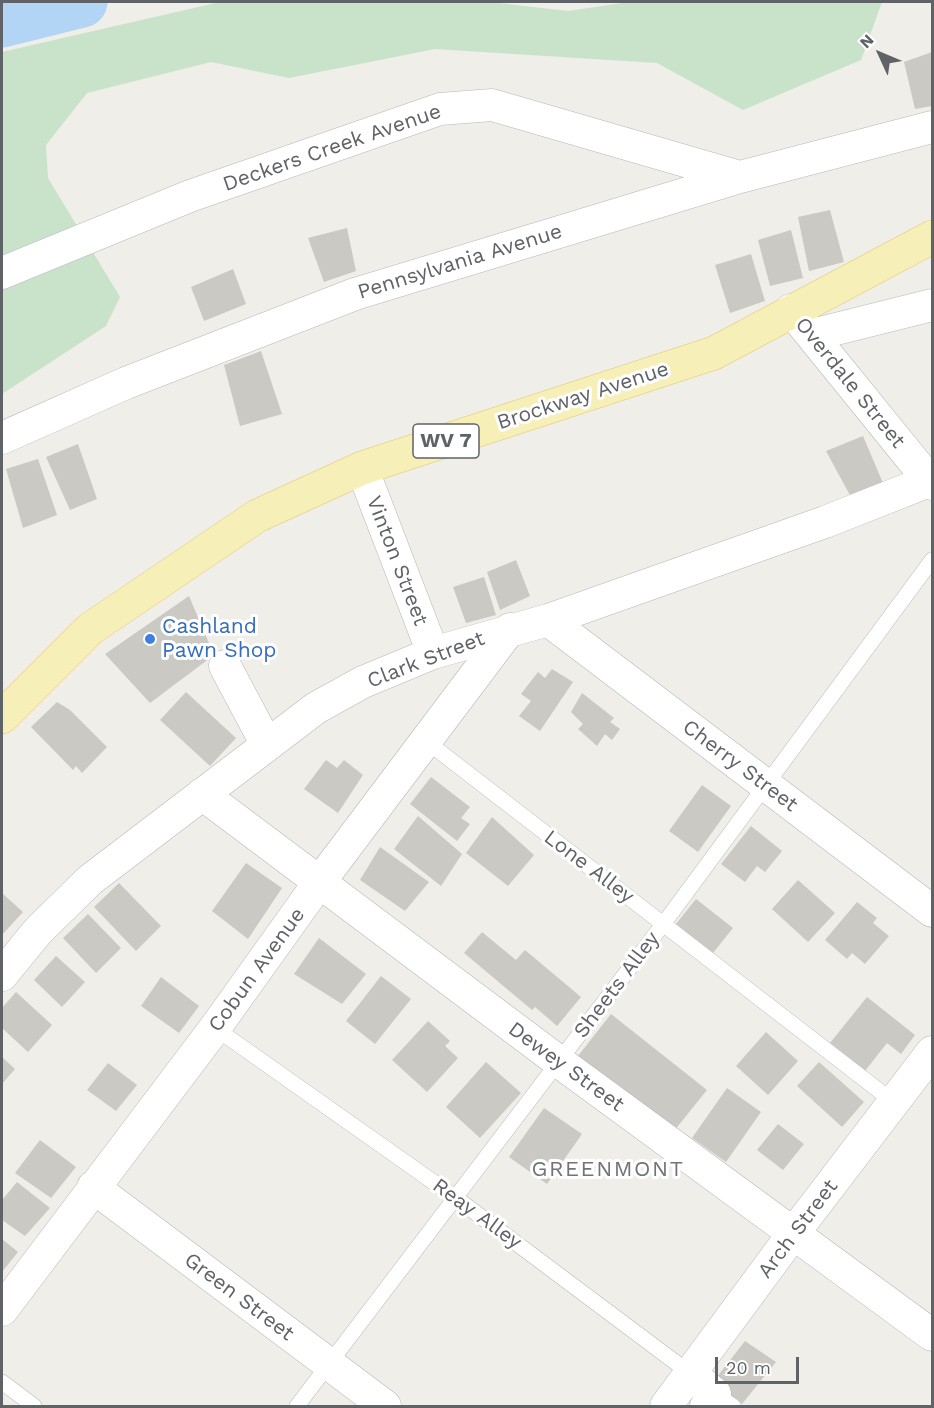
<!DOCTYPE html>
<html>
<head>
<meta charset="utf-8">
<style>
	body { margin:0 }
	#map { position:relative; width:934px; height:1408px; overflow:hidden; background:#efeee8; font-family:"Work Sans",sans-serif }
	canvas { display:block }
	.frame { position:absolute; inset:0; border:3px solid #5f6266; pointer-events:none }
	.north { position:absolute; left:850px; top:24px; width:60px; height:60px; -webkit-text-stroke:4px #fff; paint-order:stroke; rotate:314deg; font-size:16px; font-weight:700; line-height:24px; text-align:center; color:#5f6266 }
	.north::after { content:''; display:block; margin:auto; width:21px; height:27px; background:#5f6266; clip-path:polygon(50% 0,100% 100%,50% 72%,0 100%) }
	.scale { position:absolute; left:715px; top:1357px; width:84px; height:27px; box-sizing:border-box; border:3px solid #5f6266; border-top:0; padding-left:8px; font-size:18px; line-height:21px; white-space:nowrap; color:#5f6266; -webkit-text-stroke:4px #fff; paint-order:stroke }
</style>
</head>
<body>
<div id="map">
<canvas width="934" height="1408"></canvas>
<div class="frame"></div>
<div class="north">N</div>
<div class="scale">20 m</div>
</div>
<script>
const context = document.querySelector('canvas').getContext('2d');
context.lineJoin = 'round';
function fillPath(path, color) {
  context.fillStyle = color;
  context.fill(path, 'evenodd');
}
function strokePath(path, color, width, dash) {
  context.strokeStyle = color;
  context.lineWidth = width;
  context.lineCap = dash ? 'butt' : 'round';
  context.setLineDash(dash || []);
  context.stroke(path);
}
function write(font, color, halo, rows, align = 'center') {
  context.font = font + ' "Work Sans",sans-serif';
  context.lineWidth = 6;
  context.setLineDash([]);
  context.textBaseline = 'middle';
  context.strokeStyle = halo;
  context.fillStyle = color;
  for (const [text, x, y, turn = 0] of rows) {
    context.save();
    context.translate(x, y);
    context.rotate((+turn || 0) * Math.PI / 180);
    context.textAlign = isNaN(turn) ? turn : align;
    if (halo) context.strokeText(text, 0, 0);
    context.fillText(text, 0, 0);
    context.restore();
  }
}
fillPath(new Path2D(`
	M220,2H490L568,11L629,2H882L861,60L743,110L657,63L435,49L289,78L211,62L87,93L46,145L48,178L120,297L106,326L2,394V52Z`), '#c8e3ca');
strokePath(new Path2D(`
	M2,22L82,2`), '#b2d4f5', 51);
fillPath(new Path2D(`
	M932,52V106L915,109L904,62Z
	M830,210L844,262L809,271L798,217Z
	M347,228L356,271L324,282L308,238Z
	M791,230L803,278L770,286L758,240Z
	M751,254L765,301L730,313L715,265Z
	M233,269L246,304L204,321L191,287Z
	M261,351L282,414L240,426L224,365Z
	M863,436L883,483L851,497L826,451Z
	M78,444L97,499L70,510L46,457Z
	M38,459L57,515L23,528L6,469Z
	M516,560L530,596L500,610L487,572Z
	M484,577L496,615L466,623L453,587Z
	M189,596L214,655L150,703L105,654Z
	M552,669L573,682L540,731L519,716L531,701L521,694L538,672L545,678Z
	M186,692L236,738L210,766L160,720Z
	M582,693L614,718L610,722L620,729L612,740L605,734L597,746L578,729L583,724L571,712Z
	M57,702L70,710L107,747L82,773L76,766L73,770L31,727Z
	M326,760L337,768L344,760L363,775L338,813L304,789Z
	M431,777L470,807L461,818L470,824L457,841L410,804Z
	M702,785L731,806L698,852L669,831Z
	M418,816L462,854L441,886L394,849Z
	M492,817L534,855L508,886L466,853Z
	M751,826L782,851L765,872L757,866L745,882L721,864Z
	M380,847L429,882L405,911L360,880Z
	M246,863L282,888L248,939L212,911Z
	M798,880L835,913L808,942L772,909Z
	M119,883L161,926L136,951L94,907Z
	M2,893L23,912L2,935Z
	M696,899L733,928L713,953L676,924Z
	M857,902L877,918L873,923L889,936L865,964L852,953L847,959L825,940Z
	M88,914L121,948L96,973L63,938Z
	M482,932L516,960L525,950L581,997L557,1026L535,1007L532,1010L464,953Z
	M319,938L366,974L342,1004L294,974Z
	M56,956L85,982L62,1007L34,980Z
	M381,976L411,999L375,1044L346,1021Z
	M161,977L199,1006L179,1033L141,1006Z
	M16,992L52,1025L28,1052L2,1028V1008Z
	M867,997L915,1035L901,1054L887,1043L865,1071L830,1043Z
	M611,1014L707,1090L674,1131L578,1056Z
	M428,1021L450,1041L445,1046L458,1058L427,1092L392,1060Z
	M766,1032L798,1061L768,1095L736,1066Z
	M2,1057L15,1069L2,1084Z
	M486,1062L521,1093L480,1138L446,1107Z
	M819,1062L864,1102L842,1127L797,1086Z
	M108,1063L137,1085L116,1111L87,1090Z
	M727,1088L761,1112L726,1162L692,1138Z
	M544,1108L582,1134L547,1184L509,1157Z
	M778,1124L804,1144L783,1170L757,1150Z
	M40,1140L76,1167L51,1198L15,1173Z
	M17,1182L50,1208L25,1236L2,1220V1200Z
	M2,1239L18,1252L2,1272Z
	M745,1341L776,1362L742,1404L713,1382Z`), '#cbc9c4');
const service = new Path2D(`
	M426,741L895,1103
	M215,1028L456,1198L691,1374
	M2,1382L34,1406
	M715,1394L733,1406
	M297,1406L664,923L932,560`);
const minor = new Path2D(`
	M2,273L190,196L440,109L492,105L740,177
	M791,310L932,484
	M812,335L932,305
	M2,438L126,383L355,294L740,177L932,127
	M362,468L433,653
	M548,620L932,911
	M225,666L267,745
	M202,794L558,1061L932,1335
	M2,975L38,931L90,880L316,708L363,682L433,653L548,620L825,522L929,481
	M93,1187L385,1406
	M2,1310L215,1028L318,884L510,629
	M691,1374L715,1394L706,1406
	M666,1406L793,1234L932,1052`);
const primary = new Path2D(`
	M2,717L90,629L257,516L362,468L714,353L932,237`);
strokePath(service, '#b5b7ba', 16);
strokePath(minor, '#b5b7ba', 33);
strokePath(primary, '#e1c86f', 34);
strokePath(service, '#fff', 15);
strokePath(minor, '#fff', 32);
strokePath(primary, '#f6efb7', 33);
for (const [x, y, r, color] of [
	[150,639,6,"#3f7fe0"]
]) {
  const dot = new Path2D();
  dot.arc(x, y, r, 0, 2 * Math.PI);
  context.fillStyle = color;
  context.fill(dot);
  strokePath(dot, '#fff', 2);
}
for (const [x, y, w] of [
	[446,441,66]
]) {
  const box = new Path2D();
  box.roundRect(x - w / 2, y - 17, w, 34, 4.5);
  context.fillStyle = '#fff';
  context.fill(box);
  strokePath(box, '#5f6266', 1.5);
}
write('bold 20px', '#5f6266', null, [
	["WV 7",446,441]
]);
write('21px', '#5f6266', '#fff', [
	["Deckers Creek Avenue",332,148,-19],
	["Pennsylvania Avenue",460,262,-17],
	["Overdale Street",850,383,51],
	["Brockway Avenue",583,396,-18],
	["Vinton Street",397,561,69],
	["Clark Street",426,660,-21],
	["Cherry Street",740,766,37],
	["Lone Alley",589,867,37],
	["Cobun Avenue",257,970,-54],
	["Sheets Alley",617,985,-53],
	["Dewey Street",566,1067,36],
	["Reay Alley",477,1214,36],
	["Arch Street",798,1229,-53],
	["Green Street",239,1297,37]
]);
write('21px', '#366cbe', '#fff', [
	["Cashland",162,627],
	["Pawn Shop",162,651]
], 'left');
context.letterSpacing = '1.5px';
write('22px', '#707478', '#fff', [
	["GREENMONT",608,1170]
]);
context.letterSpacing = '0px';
</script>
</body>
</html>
